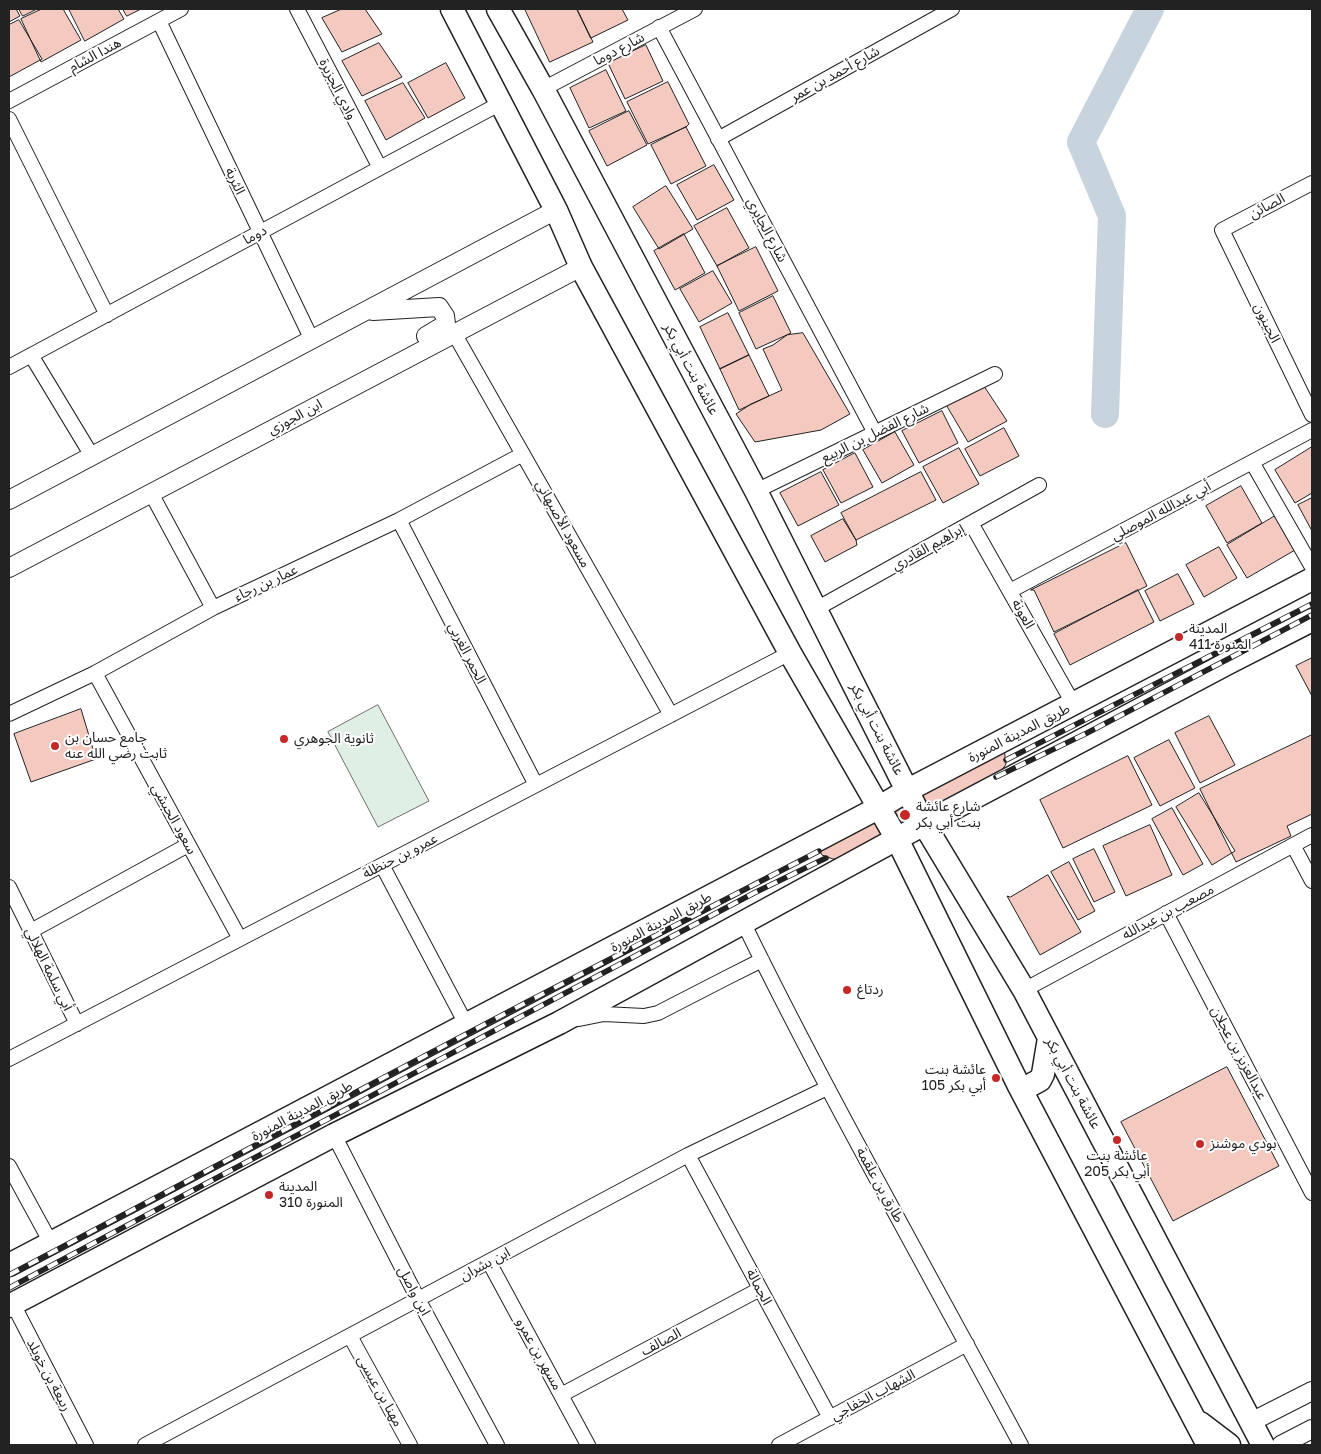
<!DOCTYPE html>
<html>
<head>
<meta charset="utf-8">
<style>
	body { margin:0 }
	#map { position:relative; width:1321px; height:1454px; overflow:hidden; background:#fff; font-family:"Golos Text",sans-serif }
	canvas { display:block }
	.frame { position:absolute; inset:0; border:10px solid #222; pointer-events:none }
</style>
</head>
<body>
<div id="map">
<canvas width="1321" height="1454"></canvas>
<div class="frame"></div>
</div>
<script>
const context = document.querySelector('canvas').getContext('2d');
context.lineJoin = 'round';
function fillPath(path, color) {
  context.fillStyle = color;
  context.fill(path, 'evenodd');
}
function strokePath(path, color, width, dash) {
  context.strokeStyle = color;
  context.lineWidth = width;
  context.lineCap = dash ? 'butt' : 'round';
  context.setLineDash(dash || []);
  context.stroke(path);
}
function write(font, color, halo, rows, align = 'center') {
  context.font = font + ' "Golos Text","Noto Sans Arabic",sans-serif';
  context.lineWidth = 4;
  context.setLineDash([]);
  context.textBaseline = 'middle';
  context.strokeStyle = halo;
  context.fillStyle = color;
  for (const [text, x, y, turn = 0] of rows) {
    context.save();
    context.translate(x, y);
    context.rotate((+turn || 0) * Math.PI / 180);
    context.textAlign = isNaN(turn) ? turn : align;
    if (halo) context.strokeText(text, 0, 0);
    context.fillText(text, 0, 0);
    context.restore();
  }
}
const green = new Path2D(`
	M378,705L429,801L378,827L328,732Z`);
fillPath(green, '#e0efe3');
strokePath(green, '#6f6f6f', 1);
strokePath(new Path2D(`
	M1105,414L1112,216L1081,142L1150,9`), '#c7d3dd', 28);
const building = new Path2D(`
	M9,9H16L20,16L9,22Z
	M19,9H37L23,16Z
	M42,9H63L81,40L41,62L21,19Z
	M69,9H118L124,19L85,41Z
	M123,9H141L127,16Z
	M342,9H365L382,34L342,52L322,18Z
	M525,9H577L593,42L550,62Z
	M577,9H622L628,20L591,38Z
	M19,20L42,59L9,77V25Z
	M379,43L402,77L362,96L342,61Z
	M646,45L663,81L625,99L608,63Z
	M446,63L465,98L428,118L408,83Z
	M606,70L626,111L589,128L570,88Z
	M668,82L689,124L686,127L648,144L627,102Z
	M403,83L425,118L386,140L365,101Z
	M629,111L647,145L607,166L589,131Z
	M686,127L706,166L671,184L651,145Z
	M714,165L734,200L697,220L677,185Z
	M666,186L693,229L659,249L633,207Z
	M727,208L749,248L717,266L694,226Z
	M684,234L705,273L675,290L654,251Z
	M756,247L778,291L739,311L717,266Z
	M713,271L732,303L699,322L680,289Z
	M773,296L791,333L756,349L739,313Z
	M728,313L749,355L720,369L700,327Z
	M803,333L850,414L821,430L755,442L736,414L751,404L782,390L763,349L773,345L787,335Z
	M749,355L769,396L739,410L720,369Z
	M982,383L1007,421L968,442L945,403Z
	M942,411L958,443L919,463L902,431Z
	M1004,428L1019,456L980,476L965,449Z
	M895,432L914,465L882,483L863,450Z
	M1312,447V493L1295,503L1275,470Z
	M959,448L979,484L943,503L923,467Z
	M855,453L873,487L841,503L823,470Z
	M821,472L839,505L798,526L780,493Z
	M921,472L936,500L856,540L841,513Z
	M1241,486L1262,523L1227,543L1206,506Z
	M1312,498V531L1298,505Z
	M1275,516L1295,550L1247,578L1227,545Z
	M843,519L856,540L857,545L825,562L811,536Z
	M1126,543L1147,586L1054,632L1034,590H1031Z
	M1219,547L1237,578L1204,597L1186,565Z
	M1178,574L1194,604L1160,621L1145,591Z
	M1138,590L1154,622L1070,665L1054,634Z
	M1312,658V696L1296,666Z
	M81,709L96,759L31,782L14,734Z
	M1209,716L1235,765L1200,783L1175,733Z
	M1312,735V814L1287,826L1291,836L1236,862L1200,789Z
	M1169,740L1195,788L1160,806L1134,758Z
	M1004,749L1006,764L1000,773L850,858L833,859L822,855L818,848Z
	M1128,756L1152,805L1063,848L1040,800Z
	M1199,793L1235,851L1212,865L1176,807Z
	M1172,808L1203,864L1183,875L1152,819Z
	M1150,825L1172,875L1126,896L1103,846Z
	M1094,849L1115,892L1094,902L1073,859Z
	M1069,862L1095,911L1078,920L1051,872Z
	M1048,875L1081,932L1040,955L1007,896L1010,897Z
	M1227,1067L1279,1166L1173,1221L1121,1122Z`);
fillPath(building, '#f3c9c0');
strokePath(building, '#222', 1);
const minor = new Path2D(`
	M297,9L380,168
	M159,21L312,340
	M659,27L875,433
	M543,89L695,9
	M9,101L181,9
	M9,119L107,315
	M718,139L952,9
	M1312,183L1222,230L1312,415
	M454,333L671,715
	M31,355L92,456
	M9,367L501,103
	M1252,462L1312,567
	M756,491L995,374
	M151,493L213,608
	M399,520L536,785
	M971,523L1074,705
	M1010,591L1312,430
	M816,609L1039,485
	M95,673L240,939
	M9,714L95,673L213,608L399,520L523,454
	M1293,845L1312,881
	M382,865L466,1024
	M9,887L77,1024
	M1166,913L1312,1193
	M743,922C830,1100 928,1271 1021,1445
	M31,931L188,845
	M1024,990L1312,835
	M579,1019L604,1014L644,1016L658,1013L728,977L762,960
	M9,1059L790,653
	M334,1135L418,1299L497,1445
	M688,1155L830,1418
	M9,1166L51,1243
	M489,1262L588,1445
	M13,1304L86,1445
	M350,1336L410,1445
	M561,1395L760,1289
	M145,1445L688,1155L827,1088
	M779,1445L967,1344`);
const tertiary = new Path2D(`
	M373,311L439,307L445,316L446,324L426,336
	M9,500L556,210
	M9,568L581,267
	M1251,1422L1312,1391
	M1281,1445L1312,1429`);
const primary = new Path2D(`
	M452,9L556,210L581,267L790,653L897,839L1019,1086L1208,1445
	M498,9L543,89L756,491L924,824L1024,990L1263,1445
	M1019,1086H1029L1040,1080L1043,1074L1049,1038
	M9,1265L880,807L908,790L1312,579
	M9,1306L334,1135L559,1023L924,824L1228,663L1312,620
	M1200,1423L1229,1445`);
strokePath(minor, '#222', 16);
strokePath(tertiary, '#222', 20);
strokePath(primary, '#222', 25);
strokePath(minor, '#fff', 14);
strokePath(tertiary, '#fff', 18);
strokePath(primary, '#fff', 22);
const rail = new Path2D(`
	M1006,760L1312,604
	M996,777L1087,733L1312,615
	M9,1275L529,1001L819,851
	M9,1288L754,893L826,858`);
strokePath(rail, '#222', 5.5);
strokePath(rail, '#fff', 4, [11]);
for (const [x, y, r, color] of [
	[1179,637,5,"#c62828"],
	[284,739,5,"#c62828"],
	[55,746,5,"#c62828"],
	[905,815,6,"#c62828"],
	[847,990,5,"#c62828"],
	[996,1078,5,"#c62828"],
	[1117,1140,5,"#c62828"],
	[1200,1144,5,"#c62828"],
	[269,1195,5,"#c62828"]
]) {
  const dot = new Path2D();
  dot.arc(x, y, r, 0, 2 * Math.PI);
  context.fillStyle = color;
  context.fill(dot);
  strokePath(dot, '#fff', 2);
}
write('14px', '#222', '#fff', [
	["شارع دوما",619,49,-28],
	["هندا الشام",95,55,-28],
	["شارع أحمد بن عمر",835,74,-29],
	["وادي الجزيرة",338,89,63],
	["الثربة",235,181,65],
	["الصائن",1267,206,-28],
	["شارع الجابري",767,230,62],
	["دوما",255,235,-28],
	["الجينون",1267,323,64],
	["عائشة بنت أبي بكر",691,369,62],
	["ابن الجوزي",295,417,-28],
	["شارع الفضل بن الربيع",875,433,-26],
	["أبي عبدالله الموصلي",1161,511,-28],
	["مسعود الأصبهاني",563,524,61],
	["إبراهيم القادري",928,547,-29],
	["عمار بن رجاء",266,583,-25],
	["العونة",1023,614,61],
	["الحمر الغربي",467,653,63],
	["عائشة بنت أبي بكر",877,729,63],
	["طريق المدينة المنورة",1019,733,-27],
	["سعود الحبشي",174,819,61],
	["عمرو بن حنظلة",400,856,-27],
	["مصعب بن عبدالله",1168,912,-28],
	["طريق المدينة المنورة",661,922,-28],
	["أبي سلمة الهلالي",49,969,64],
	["عبدالعزيز بن عجلان",1239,1053,62],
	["عائشة بنت أبي بكر",1073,1083,62],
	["طريق المدينة المنورة",302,1111,-28],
	["طارق بن علقمة",880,1185,61],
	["ابن بشران",485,1264,-28],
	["الجمالة",759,1287,62],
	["ابن واصل",414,1291,62],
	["الصالف",661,1342,-28],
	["مسهر بن عمرو",539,1354,61],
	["ربيعة بن خويلد",49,1375,62],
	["مهنا بن عيسى",380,1391,61],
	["الشهاب الخفاجي",873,1395,-28]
]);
write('14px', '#222', '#fff', [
	["المدينة",1189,629],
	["المنورة 411",1189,645],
	["جامع حسان بن",65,738],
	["ثابت رضي الله عنه",65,754],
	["ثانوية الجوهري",294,739],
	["شارع عائشة",916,807],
	["بنت أبي بكر",916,823],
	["ردتاغ",857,990],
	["عائشة بنت",986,1070,"right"],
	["أبي بكر 105",986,1086,"right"],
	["بودي موشنز",1210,1144],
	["عائشة بنت",1117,1156,"center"],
	["أبي بكر 205",1117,1172,"center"],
	["المدينة",279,1187],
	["المنورة 310",279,1203]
], 'left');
</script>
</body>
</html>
